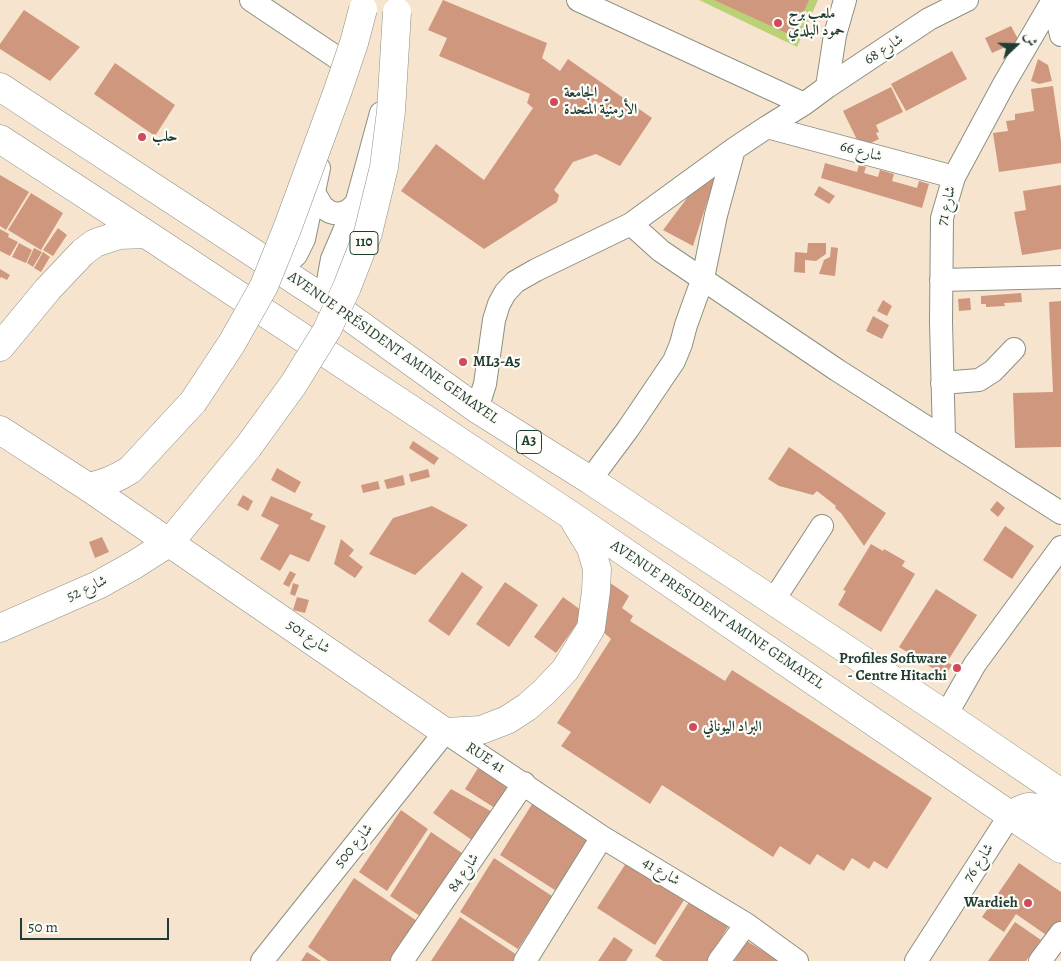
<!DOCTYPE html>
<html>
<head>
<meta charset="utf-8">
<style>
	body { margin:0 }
	#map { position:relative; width:1061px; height:961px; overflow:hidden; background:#f7e4ce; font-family:Alegreya,Amiri,serif }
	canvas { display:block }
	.north { position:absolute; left:991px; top:20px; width:50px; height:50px; -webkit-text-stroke:4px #fdfcf7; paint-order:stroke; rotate:69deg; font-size:14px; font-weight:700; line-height:20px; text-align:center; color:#1f3d34 }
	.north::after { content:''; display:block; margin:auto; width:18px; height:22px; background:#1f3d34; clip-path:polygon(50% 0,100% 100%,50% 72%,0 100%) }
	.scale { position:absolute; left:20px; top:918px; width:149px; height:22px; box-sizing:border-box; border:2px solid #1f3d34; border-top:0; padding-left:6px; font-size:15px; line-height:18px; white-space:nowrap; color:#1f3d34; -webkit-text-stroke:4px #fdfcf7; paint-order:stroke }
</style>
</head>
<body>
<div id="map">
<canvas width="1061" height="961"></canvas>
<div class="north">ش</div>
<div class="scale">50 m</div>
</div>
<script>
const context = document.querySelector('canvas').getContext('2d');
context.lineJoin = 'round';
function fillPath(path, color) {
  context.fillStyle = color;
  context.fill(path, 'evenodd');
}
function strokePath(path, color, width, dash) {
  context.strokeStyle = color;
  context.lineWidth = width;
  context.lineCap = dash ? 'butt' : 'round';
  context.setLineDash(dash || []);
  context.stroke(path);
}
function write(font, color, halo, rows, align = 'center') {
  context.font = font + ' Alegreya,Amiri,serif';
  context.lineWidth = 4.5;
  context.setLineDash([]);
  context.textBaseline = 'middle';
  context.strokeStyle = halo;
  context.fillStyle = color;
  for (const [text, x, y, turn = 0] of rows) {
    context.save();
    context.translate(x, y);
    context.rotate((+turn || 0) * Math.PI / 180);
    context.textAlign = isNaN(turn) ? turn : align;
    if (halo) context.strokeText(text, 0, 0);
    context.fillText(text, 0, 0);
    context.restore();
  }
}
fillPath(new Path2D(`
	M699,0H818L797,47Z`), '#bbd175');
fillPath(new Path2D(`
	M443,0L547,43L542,58L560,71L568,59L652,118L620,166L596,154L573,162L554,190L559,195L557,202L484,249L401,191L436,144L484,180L533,108L527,103L530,94L439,56L447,38L428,30Z
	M714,0H809L793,36Z
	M24,10L80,47L50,81L0,49V44Z
	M1011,26L1019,41L992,53L985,38Z
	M952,51L967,79L906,111L891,84Z
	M1038,59L1048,65L1052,81L1039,84L1031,81Z
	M115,63L175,105L155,136L94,94Z
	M1053,86L1061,141V163L999,172L993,133L1008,131L1006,121L1015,120V114L1034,111L1031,89Z
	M891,87L903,112L876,125L879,132L876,133L879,139L867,145L865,141L859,144L843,111Z
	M825,163L857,172L859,165L866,167L864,173L878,177L880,170L894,174L892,181L917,188L919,181L929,184L922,208L821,178Z
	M0,175L29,192L6,230L0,226Z
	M715,177L693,246L663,230L700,181Z
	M1061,185V249L1022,255L1014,212L1026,210L1023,191Z
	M819,186L835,196L829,204L814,195Z
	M31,193L63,213L41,250L8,230Z
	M58,228L67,235L53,256L43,250Z
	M0,229L9,234L8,237L18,242L10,256L0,251Z
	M19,243L32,250L26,263L12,257Z
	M808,243H826V254L816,261L805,260V273L794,272L795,252L807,253Z
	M831,247L838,248L835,276L819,274L824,260L830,257Z
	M34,248L42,252L33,267L27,263Z
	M43,252L50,257L41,272L34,268Z
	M0,269L10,275L7,280L1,277L0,279Z
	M1021,293L1022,302L1004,303L1005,306L986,307V304H981V296Z
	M970,298L971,310L959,311L958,299Z
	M883,300L892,306L887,316L877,311Z
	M1061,301V447L1015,448L1013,393L1053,392L1049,302Z
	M873,316L889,325L882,339L866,331Z
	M413,441L439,458L434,465L409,448Z
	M789,447L886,513L864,546L841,513L835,508L836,506L817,491L813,495L779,486L768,479Z
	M277,468L301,482L295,493L271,480Z
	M428,469L430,477L411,482L409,474Z
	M403,475L405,485L387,489L384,480Z
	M378,481L380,489L363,493L361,485Z
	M243,495L253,501L248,511L237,505Z
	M271,496L313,514L310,519L326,526L309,562L290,554L280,571L260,559L279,525L261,516Z
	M997,501L1005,508L998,517L990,510Z
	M432,506L468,525L415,575L369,554L393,518Z
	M1005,526L1034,546L1012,579L983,560Z
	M102,537L109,552L95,558L89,542Z
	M341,539L354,550L349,556L363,567L355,578L334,564Z
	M871,544L883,551L884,549L905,561L902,566L915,574L881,632L838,605L846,591L843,590Z
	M290,571L296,574L289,587L283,584Z
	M462,572L483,587L449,636L428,621Z
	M606,580L629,596L622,608L633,616L630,621L725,681L732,670L932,798L887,869L874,861L869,869L852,858L844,871L817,854L810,865L780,846L773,857L662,785L650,804L561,746L571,732L557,723L611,639L599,628Z
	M505,582L538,605L509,647L476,624Z
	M293,583L299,585L295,596L290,594Z
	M936,589L977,615L947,662L952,665L945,676L899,647Z
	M297,597L309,600L305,613L293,610Z
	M563,597L585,613L556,653L534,637Z
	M478,768L514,791L501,812L465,789Z
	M451,789L498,815L479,845L433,813Z
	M534,801L592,839L558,892L500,855Z
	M401,810L428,829L387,891L359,872Z
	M431,832L465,855L423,918L390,896Z
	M630,857L688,894L655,945L597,908Z
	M494,858L552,896L518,949L460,912Z
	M1019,863L1061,892V926L1052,939L1016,914L1004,932L982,917Z
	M354,878L417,921L390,961H328L308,947Z
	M692,897L731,922L707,961H663L655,956Z
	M460,917L517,955L513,961H431Z
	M1015,922L1041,940L1026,961H988Z
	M614,937L633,950L626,961H598Z
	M747,941L779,961H734Z
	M307,952L321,961H301Z`), '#cf987e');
const minor = new Path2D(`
	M251,0L339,59
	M578,0L804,104
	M1053,0L1061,35
	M827,87L835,35L845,0
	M767,127L954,177
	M314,193C318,197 319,203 323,207C334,218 350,214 357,201L381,113
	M631,224L661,251L837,370L1061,513
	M277,268L287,263L296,255L304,239L319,168
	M941,280L1061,277
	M330,303L328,281L332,259L357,201
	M942,383L979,380L993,371L1014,349
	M477,409L485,384L494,320L499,304L505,293L515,282L536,270L631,224L734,149L767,127L804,104L827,87L929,19L967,0
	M944,437L941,322L942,218L954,177L1004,84L1053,0
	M590,480L628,429L674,361L681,344L686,325L703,278L716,215L734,149
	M773,601L822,526
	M946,715L975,664L1061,547
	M262,961L445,732L602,837L746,924L797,961
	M402,961L524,783
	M525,961L602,837
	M719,961L746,924
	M916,961L1010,815
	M1040,961L1061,933`);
const major = new Path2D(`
	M0,430L88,487L445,732
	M0,628L98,585L134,565L170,542`);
const highway = new Path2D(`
	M0,87L330,303L477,409L590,480L946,715L1061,793
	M0,139L146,234L572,516L1010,815L1061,849
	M0,347L48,289L83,252L95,243L119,235L146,234
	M88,487C104,484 116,479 130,470L193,402
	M170,542L248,447
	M445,732L481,730L507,720L527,707L544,692L565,670L583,641L591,628L596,591L597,569L591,548L575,522
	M1010,815C1015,813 1022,808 1028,807C1040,806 1052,817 1061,822`);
strokePath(minor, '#8b9081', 24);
strokePath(major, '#8b9081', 29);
strokePath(highway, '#8b9081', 29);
strokePath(minor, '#fff', 22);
strokePath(major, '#fff', 28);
strokePath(highway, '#fff', 28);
const highwayBridge = new Path2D(`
	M193,402L232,343L264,286L287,229L337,93L354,43L363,9
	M248,447L293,385L327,330L347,287L368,233L384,167L391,111L397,12`);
strokePath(highwayBridge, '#8b9081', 29, []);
strokePath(highwayBridge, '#fff', 28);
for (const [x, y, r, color] of [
	[778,23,5,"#d1495b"],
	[554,102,5,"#d1495b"],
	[142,137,5,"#d1495b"],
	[463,362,5,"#d1495b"],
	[957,668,5,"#d1495b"],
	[693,727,5,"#d1495b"],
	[1028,903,5,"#d1495b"]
]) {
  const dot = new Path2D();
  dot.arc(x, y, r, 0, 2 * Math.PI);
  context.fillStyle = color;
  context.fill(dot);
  strokePath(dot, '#fdfcf7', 2);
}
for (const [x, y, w] of [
	[364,243,28],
	[529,442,25]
]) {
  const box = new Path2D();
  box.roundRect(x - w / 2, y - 11.5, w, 23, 4);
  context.fillStyle = '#fdfcf7';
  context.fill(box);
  strokePath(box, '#1f3d34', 1);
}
write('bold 14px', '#1f3d34', null, [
	["110",364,243],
	["A3",529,442]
]);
write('bold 15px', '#1f3d34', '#fdfcf7', [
	["ملعب برج",788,14],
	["حمود البلدي",788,31],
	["الجامعة",564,93],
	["الأرمنيّة المتحدة",564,110],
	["حلب",152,137],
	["ML3-A5",473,362],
	["Profiles Software",947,659,"right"],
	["- Centre Hitachi",947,676,"right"],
	["البراد اليوناني",703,727],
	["Wardieh",1018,903,"right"]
], 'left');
write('15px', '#1f3d34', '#fdfcf7', [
	["شارع 68",884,50,-33],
	["شارع 66",861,152,15],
	["شارع 71",947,206,-77],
	["AVENUE PRÉSIDENT AMINE GEMAYEL",393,348,35],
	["شارع 52",87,589,-25],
	["AVENUE PRESIDENT AMINE GEMAYEL",717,615,34],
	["شارع 501",308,637,34],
	["RUE 41",485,758,33],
	["شارع 500",354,846,-51],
	["شارع 76",979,863,-57],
	["شارع 41",661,872,31],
	["شارع 84",464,873,-56]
]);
</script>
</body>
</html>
